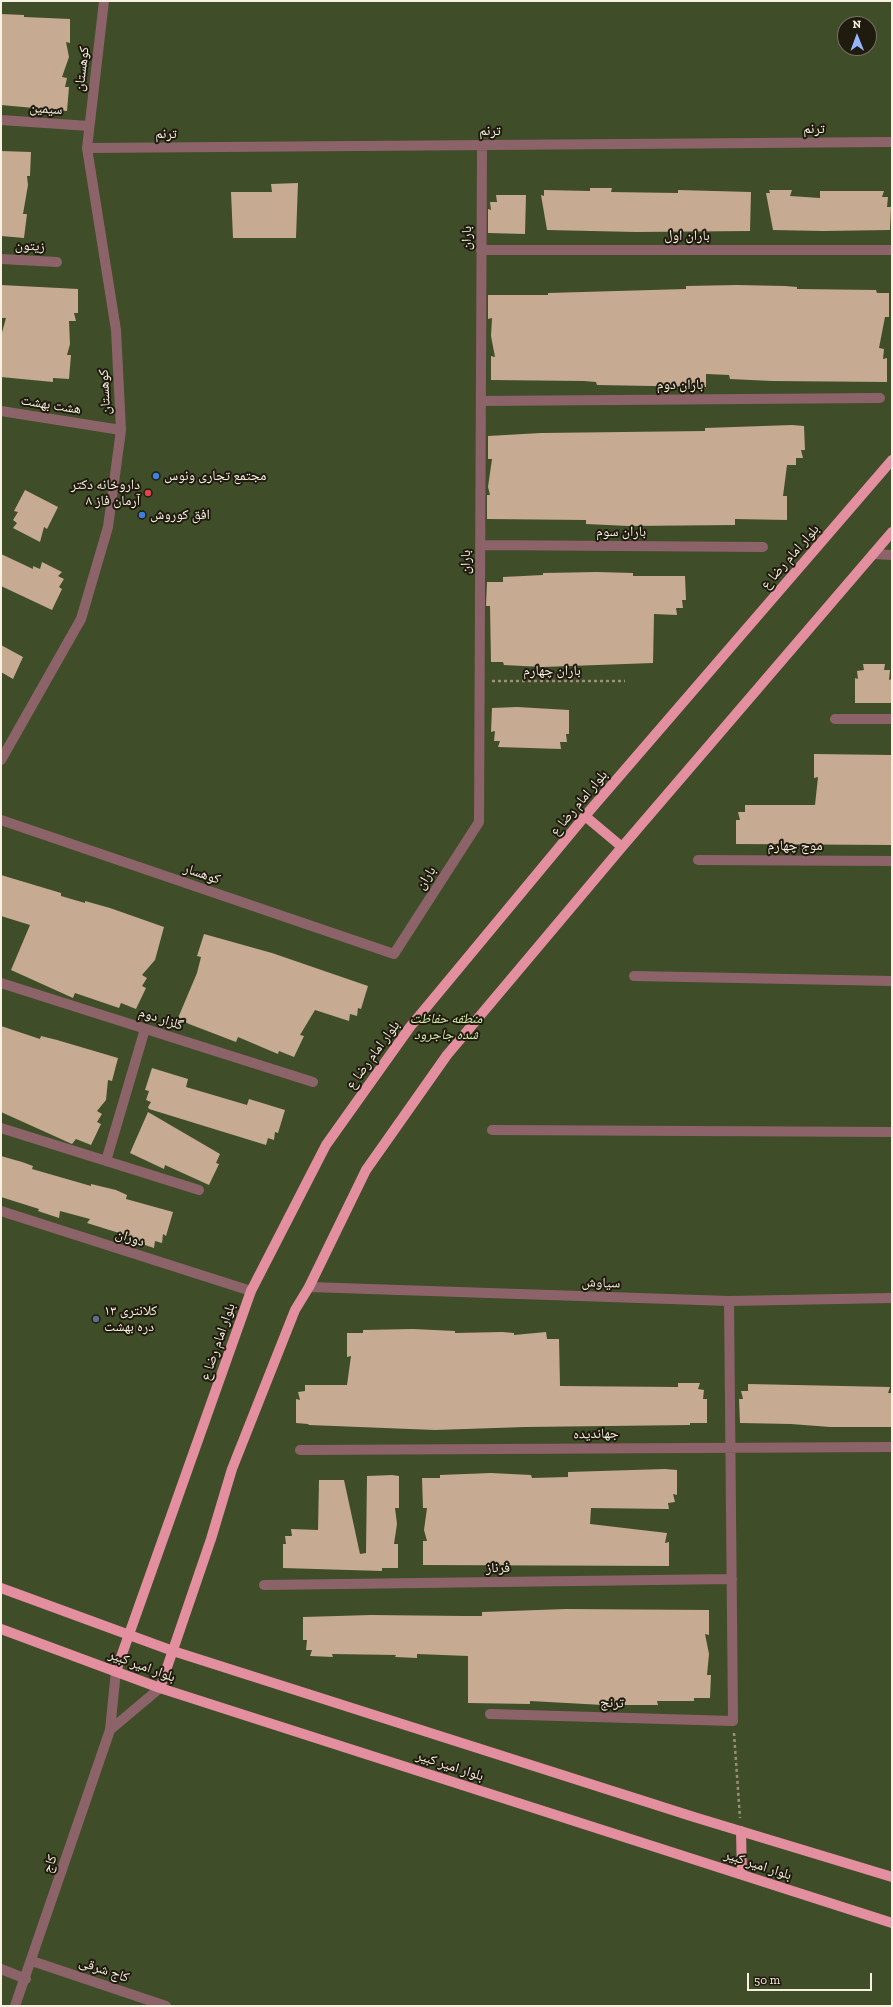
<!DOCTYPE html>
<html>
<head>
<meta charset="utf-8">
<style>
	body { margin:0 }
	#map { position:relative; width:893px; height:2007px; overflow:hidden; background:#3e3216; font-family:"Zilla Slab",serif }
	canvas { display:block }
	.frame { position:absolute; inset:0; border:2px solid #f8f1e1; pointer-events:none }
	.north { position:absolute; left:837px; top:16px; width:40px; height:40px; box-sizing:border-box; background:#201b0f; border:1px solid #767163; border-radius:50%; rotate:359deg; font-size:11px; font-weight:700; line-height:16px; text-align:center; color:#f8f1e1 }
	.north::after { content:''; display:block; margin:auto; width:14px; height:18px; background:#95b6fd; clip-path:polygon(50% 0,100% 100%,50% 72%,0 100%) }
	.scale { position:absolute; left:747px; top:1973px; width:125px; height:18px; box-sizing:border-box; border:2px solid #f8f1e1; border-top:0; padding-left:5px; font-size:12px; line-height:14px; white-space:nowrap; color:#f8f1e1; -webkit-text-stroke:3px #201b0f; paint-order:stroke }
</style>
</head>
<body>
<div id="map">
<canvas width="893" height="2007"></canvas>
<div class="frame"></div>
<div class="north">N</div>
<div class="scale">50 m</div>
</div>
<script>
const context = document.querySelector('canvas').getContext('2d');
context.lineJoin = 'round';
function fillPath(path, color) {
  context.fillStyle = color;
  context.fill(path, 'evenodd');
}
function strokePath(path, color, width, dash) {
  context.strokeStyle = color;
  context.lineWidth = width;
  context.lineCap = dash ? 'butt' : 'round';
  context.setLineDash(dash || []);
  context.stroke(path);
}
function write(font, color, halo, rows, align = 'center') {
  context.font = font + ' "Zilla Slab","Noto Naskh Arabic",serif';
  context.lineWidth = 4;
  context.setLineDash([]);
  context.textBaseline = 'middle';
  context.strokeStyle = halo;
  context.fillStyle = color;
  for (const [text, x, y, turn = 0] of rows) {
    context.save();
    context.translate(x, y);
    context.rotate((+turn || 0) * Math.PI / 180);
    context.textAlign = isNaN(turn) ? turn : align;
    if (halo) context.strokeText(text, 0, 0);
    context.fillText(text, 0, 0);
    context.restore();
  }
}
fillPath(new Path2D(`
	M1,1H892V2006H1ZM845,24H869V48H845Z`), '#404d29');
fillPath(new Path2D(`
	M1,14L24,15V17L70,19V43L66,42L69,57L62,77L67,78L65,87H69L67,111L1,105Z
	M1,151L31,152L30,176H27L28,185L23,214H27L24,238L1,236Z
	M298,183L296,238H233L231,192H272L271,184Z
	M590,188H612L611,192L678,193V190L751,192L750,231L636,232L547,230L541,195L544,196V190L590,191Z
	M769,190H792L790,196L820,198V191H884L882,197H888L887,207H891L890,230L823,231L773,230L766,193H770Z
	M496,195H526L525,234L488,233V209L491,210L490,202H497Z
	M1,285L78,289V313H74L76,321H69L70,344L67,355H71L69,379L53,378V382L1,377V336L6,318H1Z
	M737,285L785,286L797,287V289L876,290L877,293H889V317H885L879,348L884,349L883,359L887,358V382L772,381L730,379L729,375L706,374V387L597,385L596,382L584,381L491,380V356L495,357L491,336L492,318L488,319V295H548V293L686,289V286Z
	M792,425L804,426L805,450H801L803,458H796V465H787L783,496H787V520L735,519V525L629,526L586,524V520L487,519V495H490L488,487L492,459H488V436L541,433L705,431V428Z
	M25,490L58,507L47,529L44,527L40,542L13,528L17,523L13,520L18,512L14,511Z
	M1,554L33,569V566L40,569L42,562L62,572L58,576L64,579L59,587L62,589L52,610L1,586Z
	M597,572L633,573V576H685L686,600H682L683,608H676L677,615L654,614L653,663L542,667L504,665L503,662H491L490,606H486L487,582H503V577L543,575V573Z
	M1,645L23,657L13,679L1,672Z
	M863,664H885L884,670H890L889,680L892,679V703H855V678L858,679L857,671L864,670Z
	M517,707L569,710V734H566L567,742H560L561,749L498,747L500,741H494L495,731L491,732L492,708Z
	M814,754L892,755V845L736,844V820H740L738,812H745V805H815L818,777L814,778Z
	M1,875L61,893V896L85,903V901L110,908L164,927L155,960L142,975L147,978L142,986L146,988L136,1009L121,1003L119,1008L75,993L73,998L11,970L30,925L1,916Z
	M204,934L272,953L368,986L361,1009L358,1008L357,1016L350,1014L349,1021L315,1010L300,1035L304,1036L294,1057L279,1051L278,1054L238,1037L236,1042L189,1024L178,1018L197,973L201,957L197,956Z
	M1,1026L40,1039L41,1036L57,1040L118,1058L112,1081L108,1080L106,1100L97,1111L102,1114L97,1122L101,1124L91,1145L76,1139L72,1144L1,1112Z
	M152,1068L188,1079L186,1087L247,1105L249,1099L285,1110L278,1133L275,1132L274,1140L268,1138L266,1145L149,1109L148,1107L151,1102L146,1100L149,1091L145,1090Z
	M148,1112L220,1154L216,1163L219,1164L209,1185L165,1165L164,1169L130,1153Z
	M1,1156L22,1162L33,1166L32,1169L91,1186V1184L116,1190L127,1195L126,1199L173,1212L166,1236L163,1234L162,1243L155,1241L154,1248L133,1241L135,1238L87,1223L90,1219L60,1211L59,1218L38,1211L39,1209L1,1197Z
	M413,1329L455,1331V1333L502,1332L514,1333V1335L546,1332L547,1339H559L560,1386L678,1387V1383H700L698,1389L704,1390L703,1399H707V1423H690V1425L525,1427L435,1430L309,1425L308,1424L296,1423V1399L300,1400L298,1392L305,1391V1385H347L351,1356L347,1357V1333H363V1330Z
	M748,1384L890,1387L888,1393H892V1427H830L791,1424L740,1423L739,1399H743L741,1391H748Z
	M665,1469L677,1470V1495L673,1494L675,1502L668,1503L669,1509L591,1508L590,1524L667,1533L665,1543L669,1542V1566L423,1565V1541H427L424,1530L427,1508H423L422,1478H440V1475L491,1473L531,1475L532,1478L568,1477V1472Z
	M392,1475L399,1476V1508H395L397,1524L394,1544H398V1568H382V1571L283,1568V1544H286L285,1536H292L291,1529L318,1530L319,1480H344L360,1554L366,1553L367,1476Z
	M566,1609L709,1610V1635L705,1634L709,1654L707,1675H711L710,1698H694V1701H657L658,1705H603L530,1701V1704L468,1703V1656L417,1654V1658L395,1657L396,1655L332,1654L333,1657L310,1656L312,1650H306L307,1640H303V1617L371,1615L464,1616H482V1612Z`), '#c6aa92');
strokePath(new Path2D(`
	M492,681H625
	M734,1733L740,1818`), '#99907a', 2.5, [3, 3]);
strokePath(new Path2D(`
	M1,120L89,126
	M87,148L892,142
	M481,250H892
	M1,259L57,262
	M481,401L880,398
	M1,411L121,430
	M480,545L763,547
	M873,554L892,555
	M835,719H892
	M1,760L81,619L108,527L121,430L116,330L87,148L104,1
	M1,820L394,954L479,822L482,145
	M698,860L892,861
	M634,976L892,981
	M1,983L313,1082
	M1,1128L199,1190
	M492,1130L892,1132
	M106,1161L145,1029
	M1,1211L251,1291
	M309,1287L729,1301L892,1298
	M300,1450L892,1447
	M264,1585L732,1579
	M490,1714L733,1721L729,1301
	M110,1730L160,1688
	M32,1961L166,2006
	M1,1969L26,1979
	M15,2006L110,1730L116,1671`), '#8d636a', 10);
strokePath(new Path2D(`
	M585,816L622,847
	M1,1588L173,1651L694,1817L892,1877
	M1,1629L160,1688L892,1923
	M116,1671L251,1291L326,1145L410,1027L585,816L892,460
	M160,1688L211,1539L232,1469L295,1310L309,1287L366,1170L447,1055L622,847L892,532
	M741,1831L742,1875`), '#e38fa0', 10);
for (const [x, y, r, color] of [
	[156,476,4,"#3f7fe0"],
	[148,493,4,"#e0444e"],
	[142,515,4,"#3f7fe0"],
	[96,1319,4,"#5c6f8a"]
]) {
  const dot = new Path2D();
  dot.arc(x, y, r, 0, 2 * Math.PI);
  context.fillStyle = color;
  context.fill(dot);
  strokePath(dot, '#201b0f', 1.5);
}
write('14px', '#f8f1e1', '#201b0f', [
	["کوهستان",82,69,-83],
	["سیمین",46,109,4],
	["ترنم",814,129],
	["ترنم",490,131],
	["ترنم",166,134],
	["باران اول",687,236],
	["باران",467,238,-90],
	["زیتون",30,246,3],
	["باران دوم",680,385],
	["کوهستان",105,392,-93],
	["هشت بهشت",51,405,9],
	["باران سوم",621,532],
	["بلوار امام رضا ع",790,557,-49],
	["باران",466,562,-90],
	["باران چهارم",552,671],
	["بلوار امام رضا ع",579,803,-50],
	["موج چهارم",795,846],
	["کوهسار",202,874,19],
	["باران",426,878,-57],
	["گلزار دوم",161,1019,18],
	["بلوار امام رضا ع",373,1055,-54],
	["دوران",130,1238,18],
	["سیاوش",601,1283,2],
	["بلوار امام رضا ع",218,1342,-71],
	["جهاندیده",596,1434,-1],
	["فرناز",498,1568,-1],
	["بلوار امیر کبیر",142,1666,20],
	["ترنج",612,1703,2],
	["بلوار امیر کبیر",450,1766,18],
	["کاج",50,1864,-71],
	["بلوار امیر کبیر",758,1865,18],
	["کاج شرقی",104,1970,19]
]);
write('14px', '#f8f1e1', '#201b0f', [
	["مجتمع تجاری ونوس",164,476],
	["داروخانه دکتر",140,485,"right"],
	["آرمان فاز ۸",140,501,"right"],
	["افق کوروش",150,515],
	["کلانتری ۱۳",104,1311],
	["دره بهشت",104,1327]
], 'left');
write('italic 14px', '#d5efab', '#201b0f', [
	["منطقه حفاظت",446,1019],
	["شده جاجرود",446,1035]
]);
</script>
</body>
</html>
